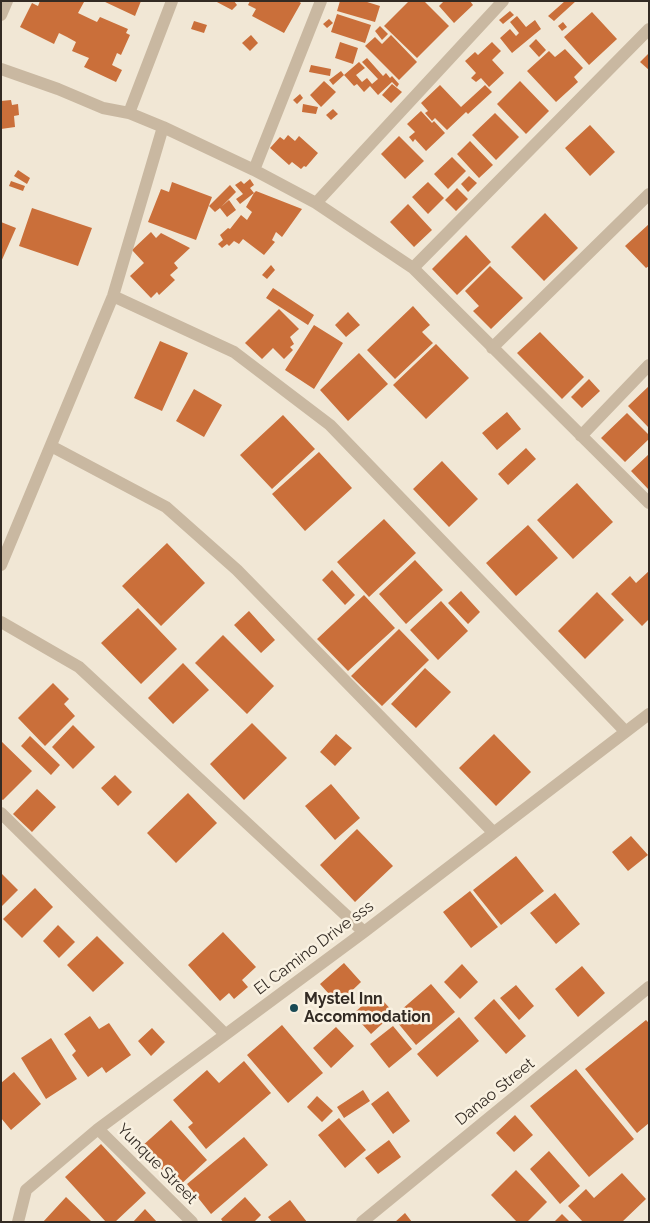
<!DOCTYPE html>
<html>
<head>
<meta charset="utf-8">
<style>
	body { margin:0 }
	#map { position:relative; width:650px; height:1223px; overflow:hidden; background:#f1e7d5; font-family:Raleway,sans-serif }
	canvas { display:block }
	.frame { position:absolute; inset:0; border:2px solid #332b24; pointer-events:none }
</style>
</head>
<body>
<div id="map">
<canvas width="650" height="1223"></canvas>
<div class="frame"></div>
</div>
<script>
const context = document.querySelector('canvas').getContext('2d');
context.lineJoin = 'round';
function fillPath(path, color) {
  context.fillStyle = color;
  context.fill(path, 'evenodd');
}
function strokePath(path, color, width, dash) {
  context.strokeStyle = color;
  context.lineWidth = width;
  context.lineCap = dash ? 'butt' : 'round';
  context.setLineDash(dash || []);
  context.stroke(path);
}
function write(font, color, halo, rows, align = 'center') {
  context.font = font + ' Raleway,sans-serif';
  context.lineWidth = 5;
  context.setLineDash([]);
  context.textBaseline = 'middle';
  context.strokeStyle = halo;
  context.fillStyle = color;
  for (const [text, x, y, turn = 0] of rows) {
    context.save();
    context.translate(x, y);
    context.rotate((+turn || 0) * Math.PI / 180);
    context.textAlign = isNaN(turn) ? turn : align;
    if (halo) context.strokeText(text, 0, 0);
    context.fillText(text, 0, 0);
    context.restore();
  }
}
fillPath(new Path2D(`
	M40,1H82L84,2L78,13L97,22L100,17L128,29L126,33L130,35L121,55L117,53L112,65L122,70L116,82L84,67L89,58L72,51L76,42L67,37L59,33L54,44L20,27L32,3L38,6Z
	M103,1H141L135,16Z
	M215,1H234L237,5L232,10Z
	M250,1H298L301,3L284,33L252,16L256,9L248,5Z
	M340,1H364L380,6L375,22L337,11Z
	M409,1H424L449,26L417,58L384,26Z
	M444,1H470L473,5L454,23L439,6Z
	M565,1H576L554,21L548,16Z
	M510,11L514,15L503,24L499,20Z
	M592,12L617,39L589,65L564,37Z
	M337,14L371,25L365,43L331,32Z
	M517,16L526,27L535,20L541,29L512,53L500,38L510,29L516,36L519,33L510,22Z
	M329,19L333,23L327,28L323,24Z
	M194,21L207,25L204,33L191,29Z
	M563,22L567,27L562,31L558,26Z
	M380,26L388,34L382,40L375,31Z
	M251,35L258,43L250,51L242,43Z
	M391,35L417,62L399,80L365,46L375,37L382,44Z
	M536,39L546,50L539,57L529,46Z
	M340,42L358,48L353,64L335,58Z
	M492,42L501,51L492,60L504,73L489,87L481,78L476,82L471,78L476,73L465,61L475,52L478,55Z
	M565,49L583,68L574,77L578,82L556,102L527,71L549,51L555,57Z
	M649,53V70L640,62Z
	M367,58L383,76L386,73L390,78L392,76L399,84L397,87L392,82L378,95L370,86L364,92L357,84L354,86L344,75L359,62L365,68L356,75L362,82L367,78L372,84L378,79L362,62Z
	M311,65L331,69L330,76L309,72Z
	M341,71L344,75L333,85L329,80Z
	M324,81L336,92L321,107L310,95Z
	M520,81L549,111L526,134L497,104Z
	M392,84L402,92L391,103L382,95Z
	M440,85L461,107L485,85L492,92L468,114L466,112L447,130L435,118L432,121L425,113L428,111L421,103Z
	M300,94L303,98L297,104L293,100Z
	M11,100L12,105L18,104L19,115L14,116L15,127L1,129V101Z
	M303,104L318,107L316,114L302,112Z
	M333,109L338,114L331,120L326,115Z
	M421,111L432,123L434,121L445,133L426,151L415,139L413,142L409,137L415,132L407,124Z
	M495,113L519,137L496,160L472,135Z
	M590,125L615,152L590,176L565,148Z
	M288,135L295,141L299,136L318,153L306,167L304,166L301,169L292,162L289,165L270,148L280,137L284,140Z
	M399,136L424,161L405,179L381,154Z
	M470,141L493,165L479,178L457,154Z
	M452,157L466,171L448,189L434,174Z
	M18,170L30,178L27,184L14,176Z
	M469,176L477,183L468,192L461,184Z
	M250,179L254,185L250,188L254,193L256,191L302,209L282,237L276,232L272,240L275,242L264,255L243,239L239,244L234,241L229,246L227,244L222,248L218,244L223,240L220,235L228,228L230,229L241,215L247,220L252,212L246,207L254,193L240,204L236,199L243,194L235,185L241,181L244,184Z
	M11,181L25,186L23,191L9,186Z
	M172,182L212,197L196,240L148,222L161,189L169,192Z
	M428,182L444,198L428,214L412,197Z
	M230,185L236,192L221,207L229,200L236,210L227,217L220,208L215,212L209,206Z
	M457,188L468,199L456,211L445,200Z
	M408,204L432,230L414,247L390,222Z
	M32,208L92,228L78,266L19,246Z
	M545,213L578,248L544,281L511,247Z
	M1,222L16,228L1,262Z
	M649,224V266L646,268L625,246Z
	M151,232L156,238L161,233L190,248L174,263L178,268L170,275L175,280L159,295L157,292L151,298L130,276L144,263L132,250Z
	M466,235L491,262L457,295L432,269Z
	M271,265L275,270L267,279L262,275Z
	M490,266L523,298L491,329L473,311L479,306L465,291Z
	M273,288L314,315L308,325L266,298Z
	M413,306L430,325L422,332L433,343L395,379L367,350Z
	M279,309L299,329L290,337L294,344L290,347L293,350L284,359L273,348L262,359L245,343Z
	M348,312L360,325L346,337L335,325Z
	M314,325L343,343L314,389L285,370Z
	M540,332L584,377L562,399L517,353Z
	M160,341L188,353L162,411L134,398Z
	M436,344L469,378L426,419L393,385Z
	M359,353L388,384L348,421L320,390Z
	M589,379L600,391L582,408L571,397Z
	M649,386V428L628,406Z
	M194,389L222,405L204,437L176,421Z
	M507,412L521,429L497,450L482,433Z
	M627,413L649,435V439L625,462L601,438Z
	M283,415L315,449L272,489L240,455Z
	M526,448L536,459L508,485L498,474Z
	M319,452L352,488L305,531L272,494Z
	M649,454V490L631,471Z
	M442,461L478,499L449,527L413,489Z
	M577,483L613,522L573,559L537,520Z
	M384,519L416,553L369,597L337,562Z
	M528,525L558,558L516,596L486,563Z
	M167,543L205,583L161,626L122,586Z
	M415,560L443,590L406,624L379,594Z
	M332,570L355,595L345,605L322,580Z
	M649,571V619L642,626L611,594L630,576L636,583Z
	M461,591L480,612L468,624L448,603Z
	M597,592L624,620L585,659L558,631Z
	M364,595L395,628L348,671L317,639Z
	M441,601L468,631L438,660L410,630Z
	M138,608L177,649L141,684L101,643Z
	M249,611L275,640L261,653L234,625Z
	M399,629L429,660L382,706L351,676Z
	M223,635L274,686L247,714L195,663Z
	M183,663L209,690L173,724L148,698Z
	M425,668L451,692L416,728L391,704Z
	M53,683L69,699L64,704L75,716L45,746L18,718Z
	M252,723L287,758L244,800L210,764Z
	M73,725L95,747L73,769L52,747Z
	M336,734L352,748L335,766L320,752Z
	M494,734L531,772L496,806L459,768Z
	M30,736L60,765L51,775L21,746Z
	M1,741L32,771L3,800L1,799Z
	M115,775L132,792L118,806L101,788Z
	M331,784L360,818L335,840L305,806Z
	M37,789L56,807L32,832L13,814Z
	M188,793L217,823L176,863L147,833Z
	M357,829L393,866L355,902L320,865Z
	M631,836L648,855L628,871L612,852Z
	M516,856L544,891L501,925L473,890Z
	M1,873L18,890L1,907Z
	M35,888L53,907L22,938L3,919Z
	M470,891L498,927L471,948L443,912Z
	M555,893L580,924L556,944L530,913Z
	M58,925L75,942L59,958L43,941Z
	M223,932L256,967L242,980L248,987L234,999L229,993L220,1001L188,965Z
	M97,936L124,963L93,992L67,965Z
	M344,963L361,982L338,1004L320,984Z
	M462,964L478,982L460,999L444,982Z
	M582,966L605,993L578,1017L555,989Z
	M431,984L455,1012L416,1045L393,1017Z
	M516,985L534,1006L519,1020L500,998Z
	M376,993L394,1013L371,1034L353,1014Z
	M494,999L526,1036L506,1054L474,1018Z
	M90,1016L99,1029L109,1023L131,1055L106,1073L102,1067L88,1077L72,1055L76,1051L64,1034Z
	M459,1017L479,1041L437,1077L417,1054Z
	M646,1020L649,1023V1123L637,1133L585,1069Z
	M282,1025L323,1073L288,1103L247,1055Z
	M393,1026L412,1049L389,1068L370,1044Z
	M336,1027L354,1046L331,1068L313,1048Z
	M152,1028L165,1042L151,1056L138,1041Z
	M51,1038L77,1079L46,1099L21,1058Z
	M244,1061L271,1093L206,1149L188,1127L193,1123L173,1100L207,1070L219,1083Z
	M576,1069L634,1139L589,1177L530,1106Z
	M14,1072L41,1104L11,1130L1,1118V1083Z
	M363,1090L370,1101L344,1118L337,1107Z
	M388,1091L410,1121L393,1134L371,1104Z
	M317,1096L333,1111L322,1122L307,1107Z
	M515,1115L533,1135L514,1152L496,1133Z
	M339,1118L366,1150L345,1168L318,1135Z
	M171,1120L207,1160L178,1187L141,1147Z
	M244,1137L268,1165L211,1214L187,1184Z
	M389,1140L401,1157L378,1174L365,1158Z
	M101,1144L146,1193L115,1222H106L65,1177Z
	M549,1151L580,1186L560,1204L530,1169Z
	M516,1170L547,1202L527,1222H517L491,1195Z
	M622,1173L646,1199L622,1222H583L568,1206L586,1189L594,1198Z
	M66,1197L92,1222H43Z
	M245,1197L261,1215L254,1222H223L221,1219Z
	M290,1200L307,1222H272L268,1217Z
	M145,1209L157,1222H133Z
	M405,1213L412,1222H395Z
	M562,1214L570,1222H554Z`), '#ca6f3a');
strokePath(new Path2D(`
	M1,15L7,1
	M1,69L58,89L103,108L129,113L163,127L254,170L316,203L413,268L649,503
	M129,113L172,1
	M254,170L321,1
	M316,203L503,1
	M413,268L649,29
	M113,296L234,352L330,425L625,731
	M492,348L649,194
	M581,436L649,365
	M51,446L166,507L237,570L493,832
	M1,565L113,296L163,127
	M1,622L79,667L364,932
	M1,813L225,1034
	M98,1129L192,1222
	M18,1222L26,1190L98,1129L364,932L649,714
	M362,1222L649,987`), '#c9b8a1', 12);
for (const [x, y, r, color] of [
	[294,1008,5,"#194a55"]
]) {
  const dot = new Path2D();
  dot.arc(x, y, r, 0, 2 * Math.PI);
  context.fillStyle = color;
  context.fill(dot);
  strokePath(dot, '#f9f1e1', 2);
}
write('16px', '#332b24', '#f9f1e1', [
	["El Camino Drive sss",314,948,-37],
	["Danao Street",495,1092,-39],
	["Yunque Street",157,1164,45]
]);
write('bold 16px', '#332b24', '#f9f1e1', [
	["Mystel Inn",304,999],
	["Accommodation",304,1017]
], 'left');
</script>
</body>
</html>
